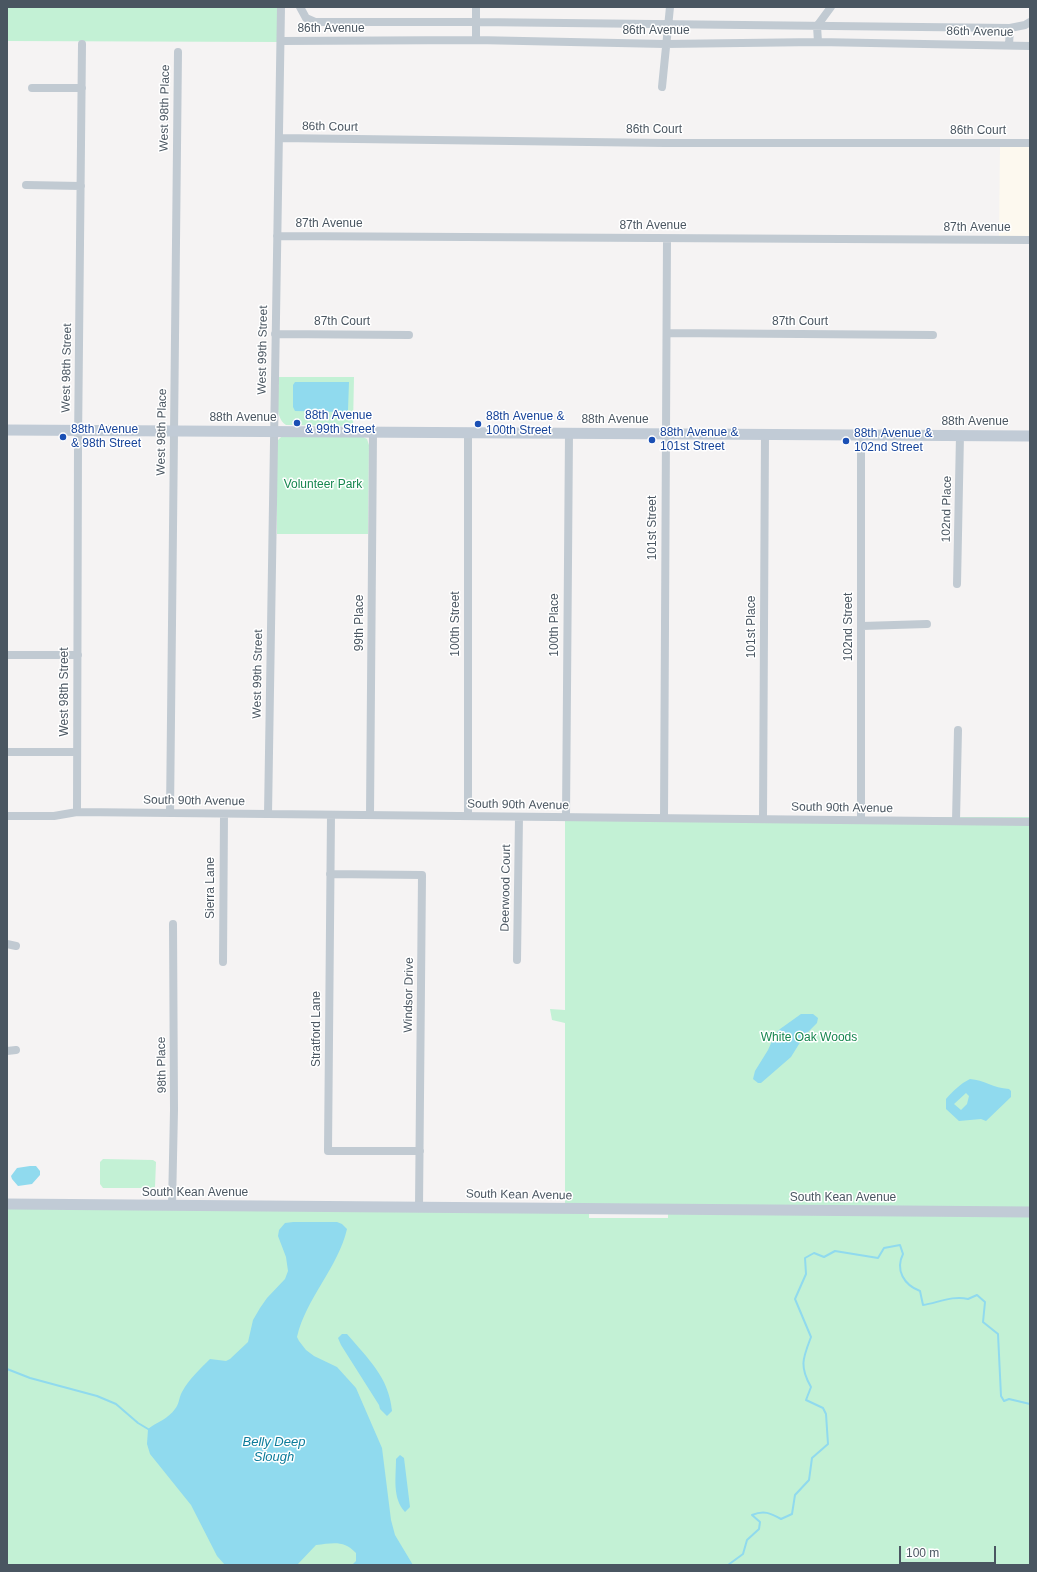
<!DOCTYPE html>
<html>
<head>
<meta charset="utf-8">
<style>
	body { margin:0 }
	#map { position:relative; width:1037px; height:1572px; overflow:hidden; background:#f5f3f3; font-family:Helvetica,sans-serif }
	canvas { display:block }
	.frame { position:absolute; inset:0; border:8px solid #4a5661; pointer-events:none }
	.scale { position:absolute; left:899px; top:1546px; width:97px; height:18px; box-sizing:border-box; border:2px solid #4a5661; border-top:0; padding-left:5px; font-size:12px; line-height:14px; white-space:nowrap; color:#4a5661; -webkit-text-stroke:3px #fff; paint-order:stroke }
</style>
</head>
<body>
<div id="map">
<canvas width="1037" height="1572"></canvas>
<div class="frame"></div>
<div class="scale">100 m</div>
</div>
<script>
const context = document.querySelector('canvas').getContext('2d');
context.lineJoin = 'round';
function fillPath(path, color) {
  context.fillStyle = color;
  context.fill(path, 'evenodd');
}
function strokePath(path, color, width, dash) {
  context.strokeStyle = color;
  context.lineWidth = width;
  context.lineCap = dash ? 'butt' : 'round';
  context.setLineDash(dash || []);
  context.stroke(path);
}
function write(font, color, halo, rows, align = 'center') {
  context.font = font + ' Helvetica,sans-serif';
  context.lineWidth = 3;
  context.setLineDash([]);
  context.textBaseline = 'middle';
  context.strokeStyle = halo;
  context.fillStyle = color;
  for (const [text, x, y, turn = 0] of rows) {
    context.save();
    context.translate(x, y);
    context.rotate((+turn || 0) * Math.PI / 180);
    context.textAlign = isNaN(turn) ? turn : align;
    if (halo) context.strokeText(text, 0, 0);
    context.fillText(text, 0, 0);
    context.restore();
  }
}
fillPath(new Path2D(`
	M1000,147H1030V237H999Z`), '#fdf9ef');
fillPath(new Path2D(`
	M7,7H277V42L7,41Z
	M279,377H354L353,426L286,425C273,417 279,391 279,377Z
	M282,436L363,437L367,439L369,445L368,534H277V441Z
	M790,817H1030V1565H7V1204L565,1205V1023L552,1020L550,1009L565,1010V821ZM589,1208L668,1210V1218H589Z
	M103,1159L153,1160L156,1162L155,1187L150,1188H103L100,1184V1162Z`), '#c3f1d5');
fillPath(new Path2D(`
	M295,382H349L348,410L344,412L295,411L293,407V385Z
	M801,1014H813L818,1018L817,1023L804,1036L791,1057L761,1083H758L753,1079L755,1071L768,1050L775,1034L780,1029Z
	M970,1079C984,1080 993,1088 1009,1089L1011,1091V1097L986,1121L981,1119L959,1121L946,1109V1099C953,1091 960,1084 970,1079ZM966,1093L969,1096L967,1104L961,1110L954,1104Z
	M30,1166H36L40,1171V1175L32,1184L18,1186L12,1179L11,1176L17,1168Z
	M293,1222H337L342,1224L347,1229C338,1268 306,1298 297,1337L299,1341L306,1350L314,1356L337,1367L356,1388L382,1448L391,1520L395,1535L413,1565H352L356,1561V1553C344,1540 333,1543 316,1545L297,1565H225L217,1556L191,1505L150,1454L147,1444L148,1429C157,1422 168,1419 175,1409C179,1405 179,1397 182,1392C189,1379 200,1369 210,1359L226,1361L230,1359L248,1342L253,1320L260,1308L267,1298L285,1279L288,1271L286,1257L278,1236L279,1230L285,1223Z
	M342,1334H347C368,1359 389,1377 392,1411L387,1416L380,1409L379,1405L341,1345L338,1338Z
	M400,1455L404,1458L410,1507L405,1512C392,1498 396,1477 396,1459Z`), '#90daee');
strokePath(new Path2D(`
	M7,1369L30,1378L97,1396L116,1404L138,1423L148,1429
	M728,1565L743,1554L747,1540L759,1529L760,1522L752,1515C764,1510 770,1513 781,1519L792,1514L795,1495L809,1480L812,1458L828,1444L826,1414L823,1408L806,1400L811,1387C799,1366 803,1358 811,1337L795,1299L806,1274L805,1258L814,1253L824,1257L835,1251L878,1258L884,1248L900,1245L903,1254C895,1270 904,1285 920,1291L923,1305C937,1303 953,1295 968,1299L977,1295L985,1302L983,1322L998,1334L1001,1396L1004,1401L1009,1399L1030,1404`), '#90daee', 2);
strokePath(new Path2D(`
	M300,7L306,18L315,22H476L1010,28L1025,25L1030,22
	M476,7V40
	M281,41L476,40L665,44L818,42L1030,46
	M818,42L817,26L831,7
	M1009,45L1010,28
	M662,87L670,7
	M32,88H82
	M279,138L665,143H1030
	M26,185L81,186
	M277,236L1030,240
	M667,333L933,335
	M275,334L409,335
	M957,584L960,435
	M862,626L927,624
	M7,655H78
	M7,752H77
	M77,812L78,444L82,44
	M170,813L178,52
	M268,814L281,7
	M331,815L328,1151H420
	M370,815L373,432
	M7,816H54L77,812L1030,822
	M468,816V432
	M566,817L569,433
	M664,818L667,239
	M763,819L765,434
	M861,820V435
	M956,821L958,730
	M330,874L422,875L419,1207
	M7,944L16,946
	M517,960L519,817
	M223,962L224,814
	M7,1051L16,1050
	M172,1206L174,1110L173,924`), '#c1cad2', 8);
strokePath(new Path2D(`
	M7,430L1030,436
	M7,1204L1030,1212`), '#c1cbd6', 11);
for (const [x, y, r, color] of [
	[297,423,4,"#1a4fb4"],
	[478,424,4,"#1a4fb4"],
	[63,437,4,"#1a4fb4"],
	[652,440,4,"#1a4fb4"],
	[846,441,4,"#1a4fb4"]
]) {
  const dot = new Path2D();
  dot.arc(x, y, r, 0, 2 * Math.PI);
  context.fillStyle = color;
  context.fill(dot);
  strokePath(dot, '#fff', 1.5);
}
write('12px', '#4a5661', '#fff', [
	["86th Avenue",331,29],
	["86th Avenue",656,31],
	["86th Avenue",980,32,1],
	["West 98th Place",165,108,-89],
	["86th Court",330,127,1],
	["86th Court",654,130],
	["86th Court",978,131],
	["87th Avenue",329,224],
	["87th Avenue",653,226],
	["87th Avenue",977,228],
	["87th Court",342,322],
	["87th Court",800,322],
	["West 99th Street",263,350,-89],
	["West 98th Street",67,368,-89],
	["88th Avenue",243,418],
	["88th Avenue",615,420],
	["88th Avenue",975,422],
	["West 98th Place",162,432,-89],
	["102nd Place",947,509,-89],
	["101st Street",653,528,-90],
	["99th Place",360,623,-90],
	["100th Street",456,624,-90],
	["100th Place",555,625,-90],
	["101st Place",752,627,-90],
	["102nd Street",849,627,-90],
	["West 99th Street",258,674,-89],
	["West 98th Street",65,692,-90],
	["South 90th Avenue",194,801,1],
	["South 90th Avenue",518,805,1],
	["South 90th Avenue",842,808,1],
	["Sierra Lane",211,888,-90],
	["Deerwood Court",506,888,-89],
	["Windsor Drive",409,995,-89],
	["Stratford Lane",317,1029,-90],
	["98th Place",162,1065,-91],
	["South Kean Avenue",195,1193],
	["South Kean Avenue",519,1195,1],
	["South Kean Avenue",843,1198]
]);
write('12px', '#164399', '#fff', [
	["88th Avenue",305,416],
	["& 99th Street",305,430],
	["88th Avenue &",486,417],
	["100th Street",486,431],
	["88th Avenue",71,430],
	["& 98th Street",71,444],
	["88th Avenue &",660,433],
	["101st Street",660,447],
	["88th Avenue &",854,434],
	["102nd Street",854,448]
], 'left');
write('12px', '#17864f', '#fff', [
	["Volunteer Park",323,485],
	["White Oak Woods",809,1038]
]);
write('italic 13px', '#0c7c9b', '#fff', [
	["Belly Deep",274,1442],
	["Slough",274,1457]
]);
</script>
</body>
</html>
